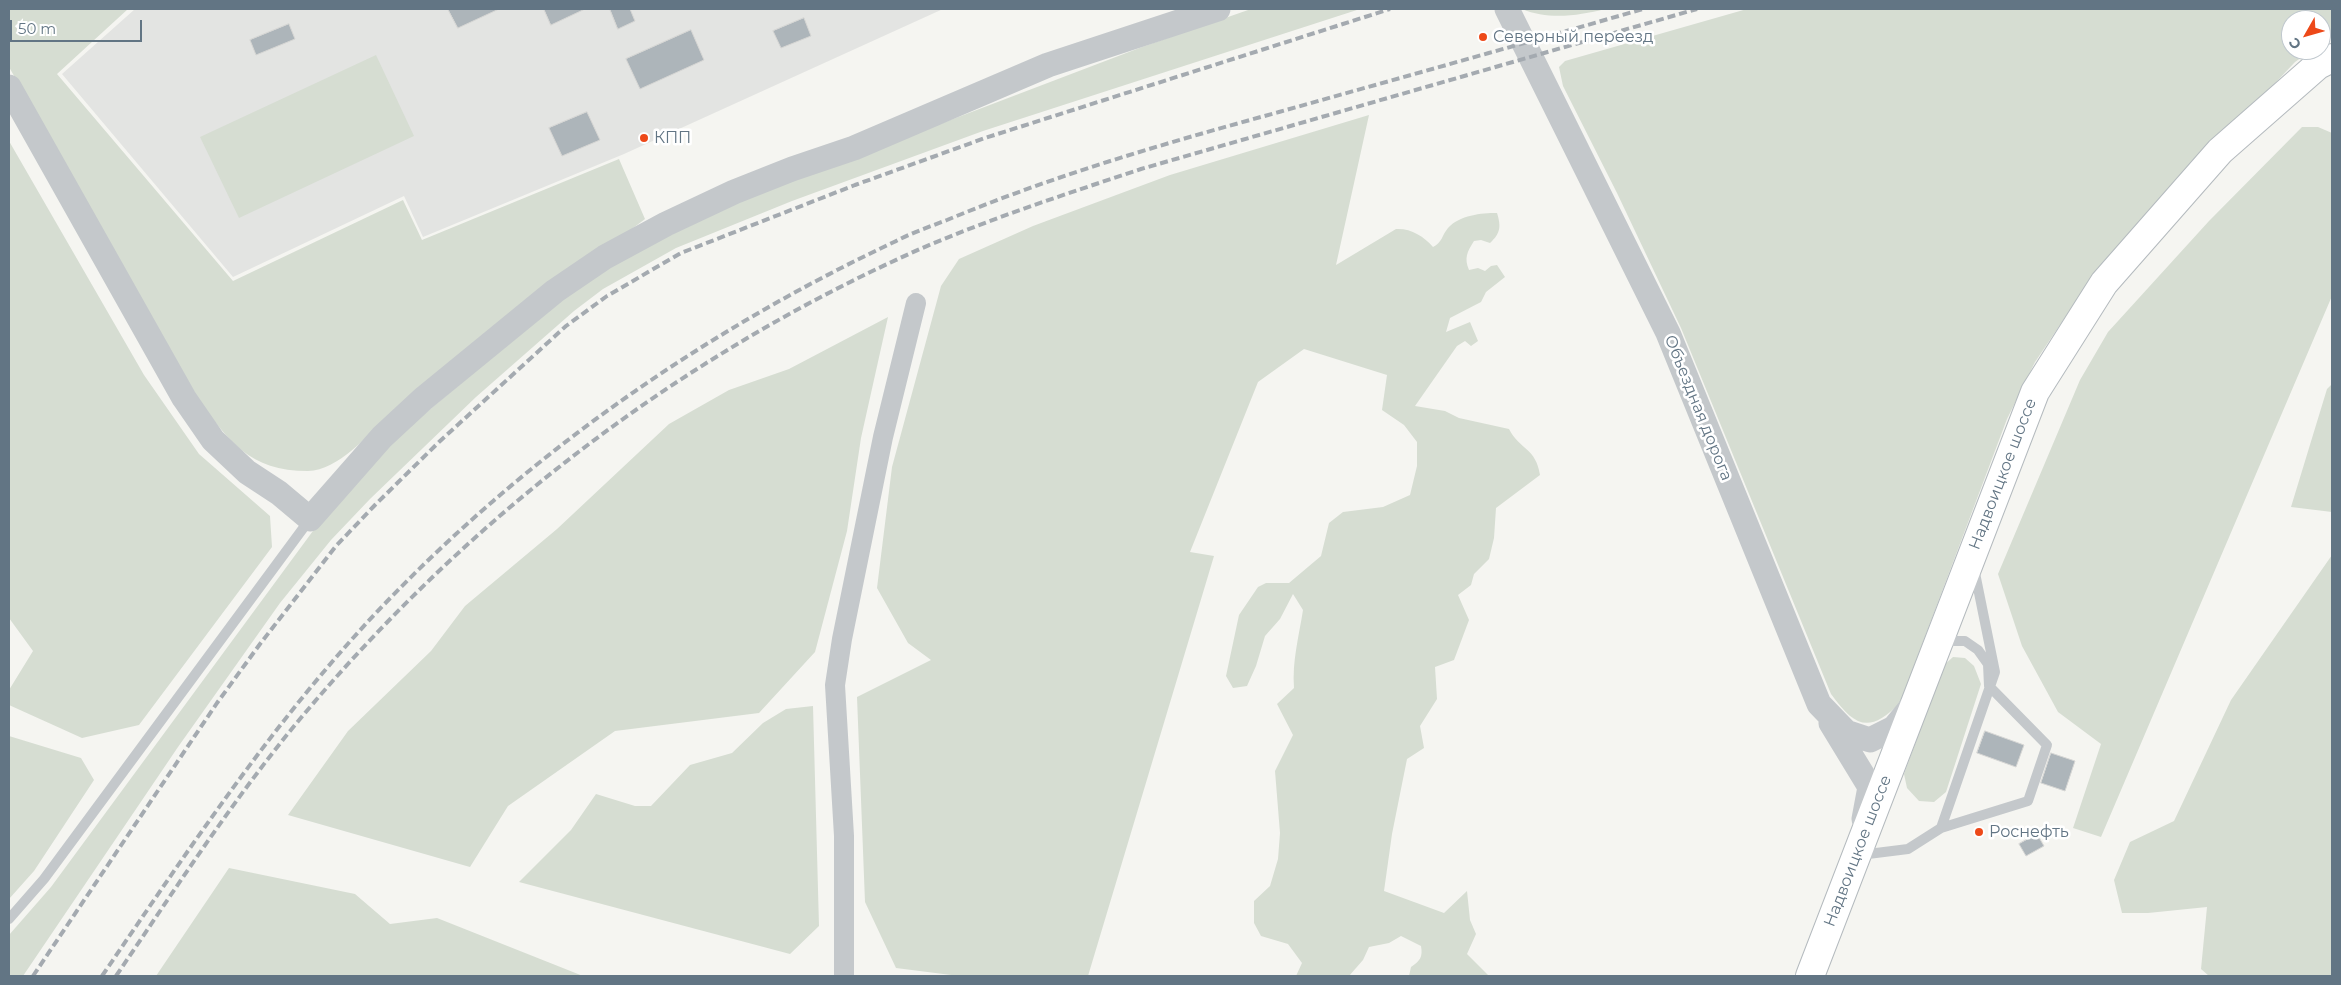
<!DOCTYPE html>
<html>
<head>
<meta charset="utf-8">
<style>
	body { margin:0 }
	#map { position:relative; width:2341px; height:985px; overflow:hidden; background:#f5f5f1; font-family:Montserrat,sans-serif }
	canvas { display:block }
	.frame { position:absolute; inset:0; border:10px solid #627584; pointer-events:none }
	.north { position:absolute; left:2281px; top:10px; width:50px; height:50px; box-sizing:border-box; background:#fff; border:1px solid #c0c8ce; border-radius:50%; rotate:232deg; font-size:14px; font-weight:700; line-height:20px; text-align:center; color:#627584 }
	.north::after { content:''; display:block; margin:auto; width:18px; height:22px; background:#ed4919; clip-path:polygon(50% 0,100% 100%,50% 72%,0 100%) }
	.scale { position:absolute; left:10px; top:20px; width:132px; height:22px; box-sizing:border-box; border:2px solid #627584; border-top:0; padding-left:6px; font-size:15px; line-height:18px; white-space:nowrap; color:#627584; -webkit-text-stroke:4px #fff; paint-order:stroke }
</style>
</head>
<body>
<div id="map">
<canvas width="2341" height="985"></canvas>
<div class="frame"></div>
<div class="north">С</div>
<div class="scale">50 m</div>
</div>
<script>
const context = document.querySelector('canvas').getContext('2d');
context.lineJoin = 'round';
function fillPath(path, color) {
  context.fillStyle = color;
  context.fill(path, 'evenodd');
}
function strokePath(path, color, width, dash) {
  context.strokeStyle = color;
  context.lineWidth = width;
  context.lineCap = dash ? 'butt' : 'round';
  context.setLineDash(dash || []);
  context.stroke(path);
}
function write(font, color, halo, rows, align = 'center') {
  context.font = font + ' Montserrat,sans-serif';
  context.lineWidth = 5;
  context.setLineDash([]);
  context.textBaseline = 'middle';
  context.strokeStyle = halo;
  context.fillStyle = color;
  for (const [text, x, y, turn = 0] of rows) {
    context.save();
    context.translate(x, y);
    context.rotate((+turn || 0) * Math.PI / 180);
    context.textAlign = isNaN(turn) ? turn : align;
    if (halo) context.strokeText(text, 0, 0);
    context.fillText(text, 0, 0);
    context.restore();
  }
}
fillPath(new Path2D(`
	M135,9H943L624,154L423,237L404,196L233,277L62,74Z`), '#e3e4e2');
fillPath(new Path2D(`
	M9,9H128L57,74L233,281L403,200L422,240L619,159L645,219C591,260 537,301 483,342C451,367 418,390 388,417C366,436 339,470 308,471C249,471 229,441 197,398L9,67Z
	M1251,9H1360L983,131L792,201L676,248L603,289L574,311L476,397L370,499L331,540L280,603L178,747L23,976H9V935L51,887L321,520L392,441L563,298L626,256L751,196L1142,47Z
	M1522,9H1605C1578,16 1548,20 1522,9Z
	M1747,9H2332V37L2321,44V20H2291V50H2312L2295,62L2114,255L2095,283L2072,307L2035,362L2007,419L1900,703C1869,734 1855,727 1831,694L1681,328L1617,193L1563,86L1559,67L1565,61Z
	M376,55L414,136L239,218L200,137Z
	M1369,115L1336,265L1396,229C1410,228 1424,236 1433,247C1442,243 1442,235 1448,228C1460,215 1481,213 1497,213C1501,226 1501,233 1490,243L1481,240L1474,241C1467,252 1464,258 1469,270L1478,268L1485,271L1491,266L1497,265L1505,277L1486,292L1481,302L1450,318L1446,332L1470,322L1478,341L1471,346L1465,341L1457,346L1415,406L1445,411L1459,418L1509,429C1520,450 1536,448 1540,475L1496,508L1494,538L1489,559L1474,574L1471,585L1458,595L1469,620L1454,660L1435,667L1437,699L1420,726L1424,748L1407,759L1392,834L1384,891L1444,913L1467,891L1470,920L1476,934L1467,954L1489,976H1409L1411,967C1420,961 1423,957 1421,946L1401,936L1389,943L1369,947L1363,960L1349,976H1296L1302,963L1288,944L1261,936L1254,923V901L1270,886L1278,859L1280,833L1275,771L1293,735L1277,704L1294,688C1292,661 1299,636 1303,610L1293,594L1280,619L1265,636L1256,666L1247,686L1233,688L1226,676L1239,615L1258,587L1266,583H1289L1321,556L1329,523L1343,512L1383,507L1410,495L1417,466V442L1404,425L1382,410L1387,375L1304,349L1258,382L1190,552L1214,556L1088,976H959L896,968L865,902L857,697L931,660L908,643L877,588L892,467L941,286L959,259L1033,226L1170,175Z
	M2302,127H2318L2332,133V296L2101,837L2073,828L2101,744L2058,712L2022,646L1998,574L2080,380L2108,332L2209,221Z
	M9,141L144,375L199,454L270,516L272,547L139,725L82,738L9,705V690L33,651L9,618Z
	M888,317L861,438L847,531L815,652L759,713L615,731L508,806L470,867L288,815L348,731L431,651L465,606L557,529L669,424L729,390L789,369Z
	M2332,384V512L2291,507L2327,389Z
	M2332,555V976H2209L2201,969L2207,907L2148,913H2122L2114,880L2130,842L2174,821L2231,700Z
	M1953,657L1965,658L1974,666L1981,684L1946,792L1934,802L1919,801L1907,788L1904,774L1944,665Z
	M813,706L819,926L790,954L519,882L571,830L596,794L635,806H651L690,765L732,753L763,723L786,709Z
	M9,736L81,758L94,780L34,871L9,899Z
	M229,868L355,894L390,924L437,918L583,976H156Z`), '#d6ddd2');
const building = new Path2D(`
	M448,9H499L458,28Z
	M544,9H585L551,25Z
	M610,9H630L635,21L618,29Z
	M804,18L811,36L781,48L773,31Z
	M289,24L295,39L256,55L250,40Z
	M691,30L704,60L640,89L626,59Z
	M587,112L600,140L562,156L549,128Z
	M1985,731L2024,745L2016,767L1977,753Z
	M2051,753L2075,761L2065,791L2041,783Z
	M2037,834L2044,846L2026,856L2019,844Z`);
fillPath(building, '#adb5ba');
strokePath(building, '#d6d6d4', 1);
const secondary = new Path2D(`
	M1810,976L2035,392L2104,283L2220,151L2318,65L2332,58`);
strokePath(secondary, '#b4babe', 30);
strokePath(new Path2D(`
	M1941,828L1995,672L1974,568
	M1860,855L1908,849L1941,828L2028,801L2047,745L1989,686L1988,664L1978,650L1965,641H1951L1942,647
	M9,919L44,879L310,519`), '#c4c8cb', 10);
strokePath(new Path2D(`
	M844,976V836L835,685L842,639L883,437L916,303`), '#c4c8cb', 20);
strokePath(new Path2D(`
	M1507,9L1668,333L1819,704L1846,732L1870,740L1894,728L1913,705
	M9,87L184,398L213,440L247,472L279,493L310,519L382,437L423,399L555,291L605,257L666,224L734,192L792,169L854,148L1048,65L1218,9
	M1831,723L1870,787L1864,819`), '#c4c8cb', 25);
strokePath(secondary, '#fff', 28);
strokePath(new Path2D(`
	M33,976L217,703L260,644L336,546L375,505L439,442L566,326L607,296L681,253L855,185L985,138L1390,9
	M102,976C187,852 271,725 375,614C522,458 701,333 894,242C911,233 929,227 947,220C1055,175 1166,143 1279,112C1400,78 1522,44 1643,9
	M116,976C174,891 230,804 295,725C464,521 677,357 920,249C992,218 1066,194 1141,169L1697,9`), '#a4aab0', 4, [8, 4]);
for (const [x, y, r, color] of [
	[1483,37,5,"#ed4919"],
	[644,138,5,"#ed4919"],
	[1979,832,5,"#ed4919"]
]) {
  const dot = new Path2D();
  dot.arc(x, y, r, 0, 2 * Math.PI);
  context.fillStyle = color;
  context.fill(dot);
  strokePath(dot, '#fff', 2);
}
write('16px', '#627584', '#fff', [
	["Северный переезд",1493,37],
	["КПП",654,138],
	["Роснефть",1989,832]
], 'left');
write('16px', '#627584', '#fff', [
	["Объездная дорога",1698,408,68],
	["Надвоицкое шоссе",2003,474,-69],
	["Надвоицкое шоссе",1858,851,-69]
]);
</script>
</body>
</html>
